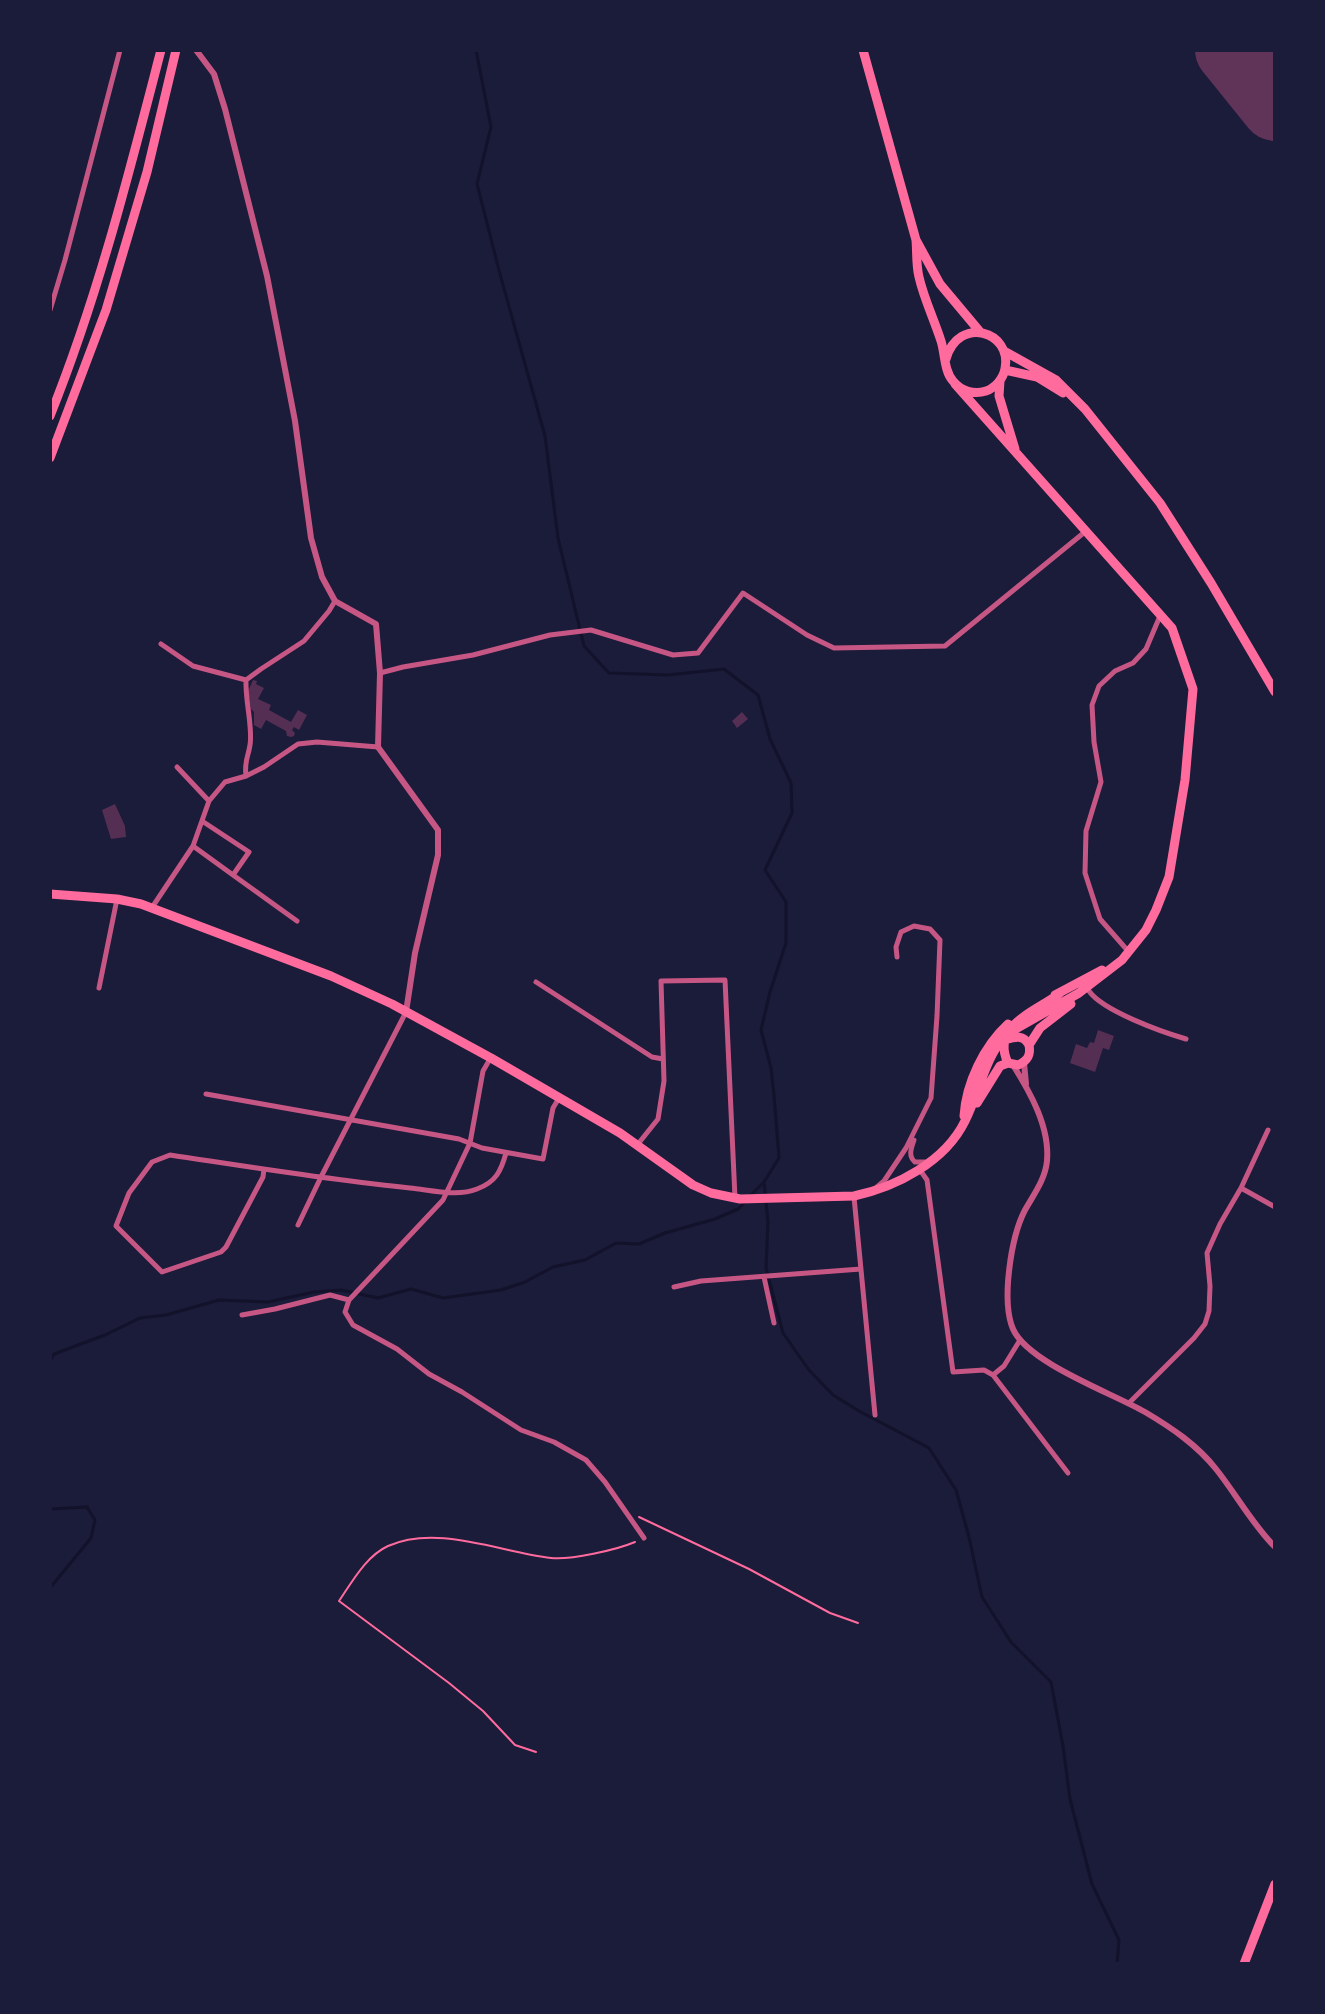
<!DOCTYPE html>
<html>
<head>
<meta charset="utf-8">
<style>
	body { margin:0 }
	#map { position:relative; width:1325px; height:2014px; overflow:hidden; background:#1b1b3a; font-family:Figtree,sans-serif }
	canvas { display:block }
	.frame { position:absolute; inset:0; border:52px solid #1b1b3a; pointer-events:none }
</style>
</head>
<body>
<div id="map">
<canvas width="1325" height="2014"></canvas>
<div class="frame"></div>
</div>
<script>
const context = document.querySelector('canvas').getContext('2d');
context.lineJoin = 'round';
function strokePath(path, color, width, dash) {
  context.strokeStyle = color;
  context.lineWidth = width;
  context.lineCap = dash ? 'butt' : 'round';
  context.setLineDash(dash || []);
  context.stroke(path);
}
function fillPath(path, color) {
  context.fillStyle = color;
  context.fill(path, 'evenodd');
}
strokePath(new Path2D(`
	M476,50L491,127L477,184L500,274L545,436L558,538L584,646L609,673L668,675L724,669L758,695L770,739L791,783L792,813L765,870L786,902V943L770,992L761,1030L771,1068L774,1095L779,1158L764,1182L768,1222L766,1268L783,1333L809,1370L833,1395L859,1411L929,1448L956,1490L969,1537L982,1597L1011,1642L1051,1682L1063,1746L1070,1799L1092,1884L1119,1940L1117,1964
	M750,1196L764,1182
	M50,1361L54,1354L105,1335L140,1318L166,1315L219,1300L268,1302L314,1292L341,1290L378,1298L411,1289L443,1298L501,1290L525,1282L553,1267L585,1260L616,1243L639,1244L665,1233L715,1219L738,1209L745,1202
	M50,1509L87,1507L95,1520L91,1538L50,1588`), '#12122b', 3);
strokePath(new Path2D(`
	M1229,50L1275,107`), '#603358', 68);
fillPath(new Path2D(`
	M253,680L257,681L256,684L264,688L258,699L271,705L269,710L291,722L298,710L307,715L299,730L294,727L292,730L295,733L294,736L291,737L287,736L286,731L266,720L261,729L254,725V712L251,709L248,691Z
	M742,712L748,719L737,728L732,721Z
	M115,804L125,826L126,837L111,839L102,810Z
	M1098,1030L1114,1036L1109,1050L1103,1048L1095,1072L1070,1063L1076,1044L1087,1048L1090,1042L1094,1043Z`), '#542f53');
strokePath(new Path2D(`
	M639,1517L749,1569L830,1613L858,1623
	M536,1752L515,1745L483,1711L449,1683L339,1601C352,1582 366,1556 388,1546C437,1524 500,1552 551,1558C571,1560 616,1550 635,1542`), '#ff6b9d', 2);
strokePath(new Path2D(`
	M50,310L65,260L120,50
	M161,644L193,666L246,680
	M380,673L403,667L473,655L550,635L591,630L673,655L698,653L743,593L807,635L834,648L945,646L1086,531
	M177,767L209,801
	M246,776C244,761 248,758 250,745C253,728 245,700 246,680L261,669L304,641L329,611L335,601
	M193,846L233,875L249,852L202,821
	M233,875L297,921
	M151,909L193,846L209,801L225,782L246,776L264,767L298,744L317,742L378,747
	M1128,951L1100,919L1085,873L1086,831L1101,782L1094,742L1092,705L1099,686L1115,671L1133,663L1146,649L1160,616
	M536,982L652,1057L663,1059
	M99,988L117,899
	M1089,991C1103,1011 1162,1032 1186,1039
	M490,1059L483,1071L470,1143L443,1200L349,1300L345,1312L353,1325L397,1349L429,1374L462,1392L521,1430L554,1442L586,1460L605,1482L644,1538
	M206,1094L459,1139L482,1148L543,1159L553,1108L559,1098
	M914,1140C911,1149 908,1156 915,1162H925
	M638,1144L658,1119L664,1081L661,981L725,980L735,1198
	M264,1169L263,1177L226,1247L221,1252L162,1272L116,1226L129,1193L152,1162L170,1155C250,1167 330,1180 410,1188C431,1190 457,1197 477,1189C496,1182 501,1171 506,1153
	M920,1170L927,1180L953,1372L984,1370L993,1375L1004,1366L1020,1340
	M877,1187L884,1181L906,1148L931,1098L937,1016L940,940L930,929L914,926L901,932L896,947L897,957
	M1241,1188L1275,1207
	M854,1197L875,1415
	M298,1225L321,1177L406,1012
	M764,1277L774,1323
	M674,1287L701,1281L861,1269
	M242,1315L275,1309L330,1295L349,1300
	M993,1375L1068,1473
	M1129,1403L1194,1338L1205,1324L1209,1311L1210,1286L1207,1253L1220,1224L1241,1188L1268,1130`), '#c65784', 5);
strokePath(new Path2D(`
	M196,50L214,74L225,109L267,276L295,421L311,538L322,577L335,601L376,624L380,673L378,747L438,830V855L415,953L406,1012
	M1024,1063L1026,1084
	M1013,1065C1030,1092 1050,1127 1047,1161C1045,1180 1034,1194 1025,1210C1011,1237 1001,1301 1013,1329C1028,1363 1112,1393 1145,1412C1172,1428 1197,1445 1216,1469C1236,1494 1252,1524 1275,1547`), '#c65784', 6);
strokePath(new Path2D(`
	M863,50L916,240L940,284L981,333
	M916,240C917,252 916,265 919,277C924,299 934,319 941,341C945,353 944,371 953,381C961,391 974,395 986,391C995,388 1003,379 1005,369C1013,331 958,315 946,359
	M1004,351L1056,380L1085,409L1160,503L1211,583L1275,692
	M1005,370L1037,377L1063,393
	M1000,381L999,396L1015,449
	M955,384L1172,628L1193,689L1185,780L1169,877L1156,910L1146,930L1122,960L1079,993L1012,1031L996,1043
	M50,894L117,899L141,904L331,976L392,1004L491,1058L620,1133L693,1185L711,1193L740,1199L854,1196C896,1187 945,1162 965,1121C978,1095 983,1066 1000,1042
	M1060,993C1036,1012 990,1025 1008,1063L1018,1065C1028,1061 1031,1055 1029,1045L1040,1028L1071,1004
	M1055,995L1102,970
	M1004,1040C1015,1037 1023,1034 1029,1045
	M977,1103L1000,1066L1008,1063
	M964,1116C966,1083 984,1046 1008,1024
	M1244,1964L1275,1884`), '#ff6b9d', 9);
strokePath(new Path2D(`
	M50,416C98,297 129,173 161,50
	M50,458L106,310L147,172L176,50`), '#ff6b9d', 9);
</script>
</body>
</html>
